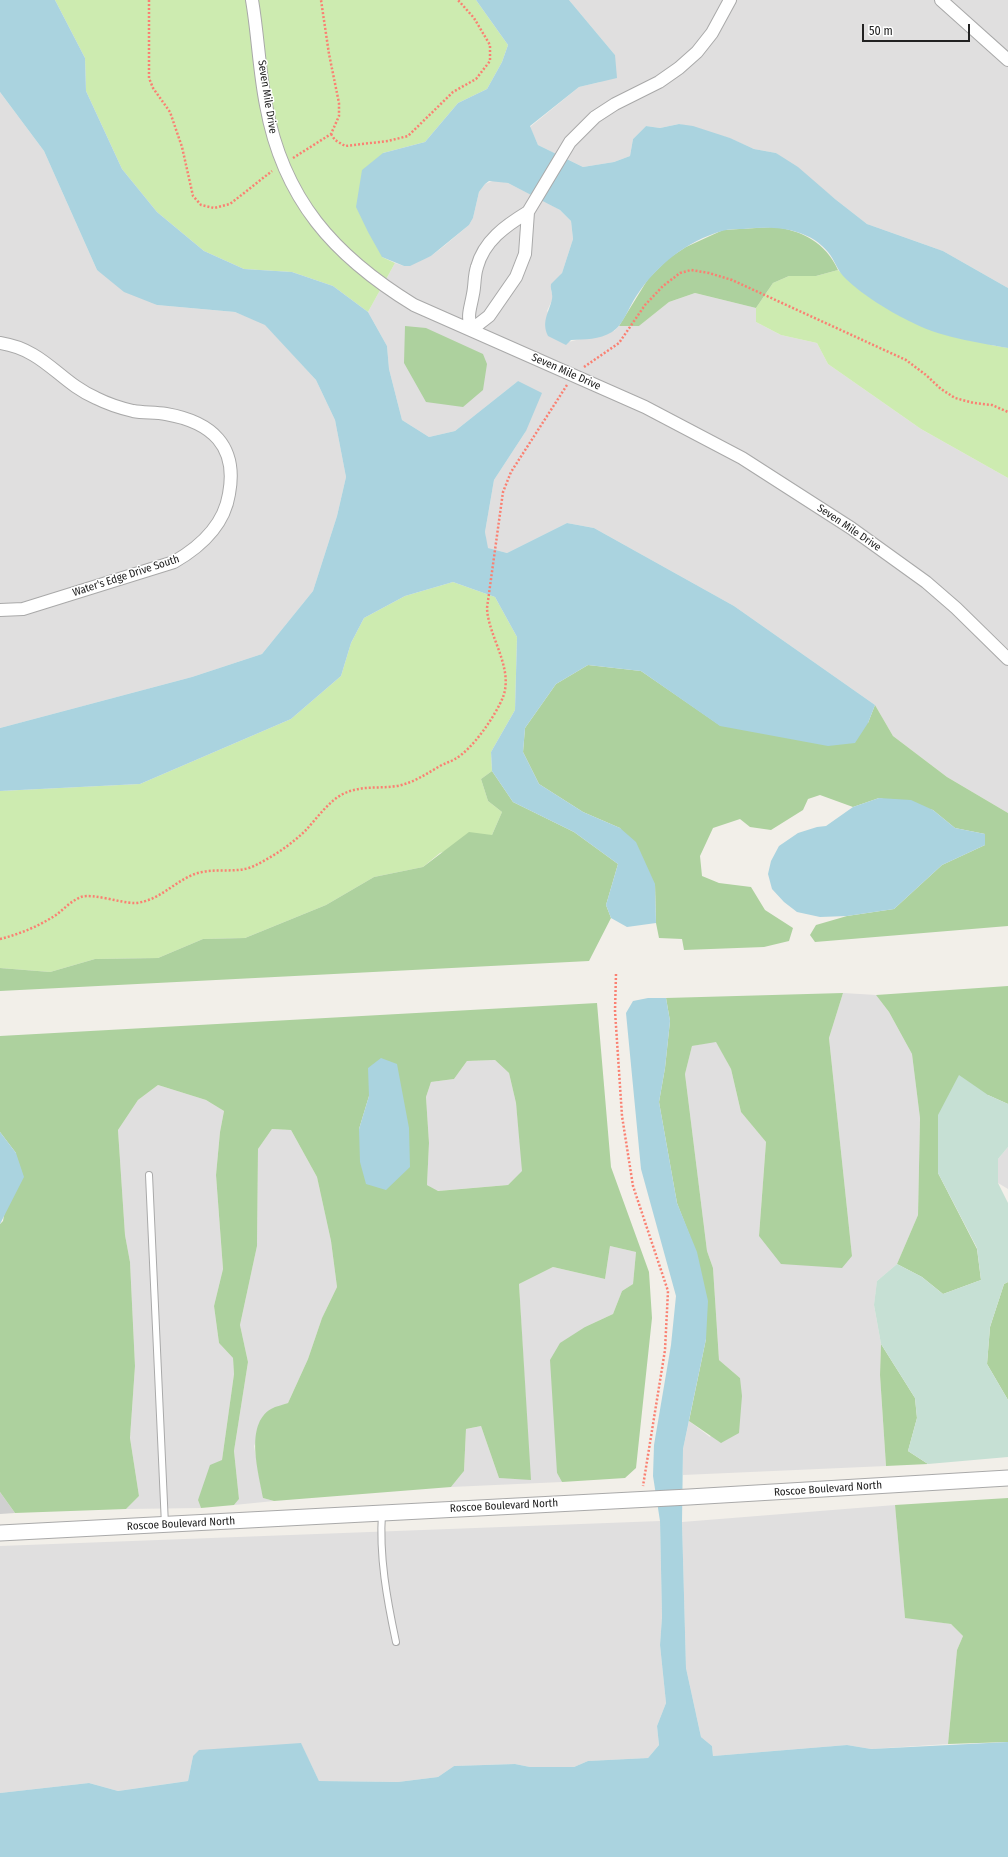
<!DOCTYPE html>
<html>
<head>
<meta charset="utf-8">
<style>
	body { margin:0 }
	#map { position:relative; width:1008px; height:1857px; overflow:hidden; background:#f2efe9; font-family:"Fira Sans Condensed",sans-serif }
	canvas { display:block }
	.scale { position:absolute; left:862px; top:24px; width:108px; height:18px; box-sizing:border-box; border:2px solid #222; border-top:0; padding-left:5px; font-size:12px; line-height:14px; white-space:nowrap; color:#222; -webkit-text-stroke:3px #fff; paint-order:stroke }
</style>
</head>
<body>
<div id="map">
<canvas width="1008" height="1857"></canvas>
<div class="scale">50 m</div>
</div>
<script>
const context = document.querySelector('canvas').getContext('2d');
context.lineJoin = 'round';
function fillPath(path, color) {
  context.fillStyle = color;
  context.fill(path, 'evenodd');
}
function strokePath(path, color, width, dash) {
  context.strokeStyle = color;
  context.lineWidth = width;
  context.lineCap = dash ? 'butt' : 'round';
  context.setLineDash(dash || []);
  context.stroke(path);
}
function write(font, color, halo, rows, align = 'center') {
  context.font = font + ' "Fira Sans Condensed",sans-serif';
  context.lineWidth = 3;
  context.setLineDash([]);
  context.textBaseline = 'middle';
  context.strokeStyle = halo;
  context.fillStyle = color;
  for (const [text, x, y, turn = 0] of rows) {
    context.save();
    context.translate(x, y);
    context.rotate((+turn || 0) * Math.PI / 180);
    context.textAlign = isNaN(turn) ? turn : align;
    if (halo) context.strokeText(text, 0, 0);
    context.fillText(text, 0, 0);
    context.restore();
  }
}
fillPath(new Path2D(`
	M569,0H1008V288L943,251L867,224L776,153L754,149L729,138L679,124L660,128L646,126L633,139L630,156L614,162L583,167L538,145L530,127L579,87L600,82L615,55Z
	M0,92L44,151L97,270L157,305L235,312L265,324L316,380L335,420L346,477L337,516L313,591L262,654L192,677L0,728Z
	M495,180L508,183L548,203L560,210L571,221L573,239L562,273L551,290L553,298L547,311L568,342L614,331L619,326H639L669,302L695,293L756,308V322L781,335L817,343L828,364L921,429L1008,478V813L947,777L893,736L875,705L734,606L594,528L567,523L507,553L487,548L485,532L494,480L526,431L518,381L455,431L429,437L402,420L389,369L387,346L368,312L395,263L404,266L431,256L444,246L469,225L473,218L479,192L485,184Z
	M843,993L876,995L889,1012L912,1054L920,1118L918,1215L897,1264L877,1281L874,1305L881,1344L880,1375L886,1466L683,1475V1449L689,1421L710,1437L740,1378L719,1360L713,1268L707,1251L685,1074L692,1046L716,1041L731,1069L741,1112L766,1142L759,1236L852,1256L829,1038Z
	M495,1060L509,1073L516,1103L523,1171L508,1185L437,1191L427,1185L429,1143L426,1097L431,1082L454,1079L467,1061Z
	M158,1085L206,1100L224,1111L220,1132L216,1175L223,1269L214,1306L219,1343L233,1358L234,1374L222,1460L198,1500L201,1508L126,1509L139,1496L130,1438L135,1366L130,1262L125,1235L118,1130L138,1100Z
	M272,1129L291,1130L317,1177L331,1241L337,1287L322,1318L308,1359L288,1403L270,1410L254,1446L263,1498L274,1501L234,1505L239,1499L234,1451L248,1362L240,1325L257,1246L258,1149Z
	M1008,1147V1189L998,1183V1159Z
	M610,1246L636,1252L633,1284L622,1291L613,1314L585,1327L557,1473L562,1482L451,1487L464,1471L466,1429L481,1426L499,1478L530,1479L519,1284L553,1267L605,1279Z
	M895,1505L905,1617L951,1624L963,1636L957,1650L948,1744L871,1749L847,1745L713,1756L712,1746L701,1737L686,1668L682,1522Z
	M660,1521L662,1617L660,1645L666,1703L657,1726L659,1745L648,1758L588,1761L574,1767H530L515,1764L454,1766L438,1777L398,1782L319,1781L301,1744L193,1756L188,1781L118,1791L89,1783L0,1793V1546Z`), '#e0dfdf');
fillPath(new Path2D(`
	M0,1492L15,1513L0,1514Z`), '#d0d0d0');
fillPath(new Path2D(`
	M55,0H476L508,45L502,62L487,89L458,103L425,142L383,153L382,257L395,263L368,312L333,286L292,272L244,269L204,251L157,212L122,169L86,91L85,58Z
	M838,270L860,290L883,306L991,345L1008,348V478L921,429L828,364L817,343L781,335L756,322V308L773,283L789,276H816Z
	M453,582L495,597L517,637L515,710L491,752L492,771L481,779L488,801L502,812L492,835L440,853L423,867L374,877L326,905L245,938L203,939L158,958L95,959L50,972L0,968V791L140,784L291,719L341,676L351,643L364,618L405,596Z`), '#cdebb0');
fillPath(new Path2D(`
	M773,227C802,230 826,243 838,270L816,276H789L773,283L756,308L695,293L669,302L639,326H619L648,279L669,258L686,247L723,230Z
	M405,326L426,328L483,354L487,364L483,390L463,407L426,402L404,363Z
	M588,665L641,671L721,726L868,723L875,705L893,736L947,777L1008,813V926L815,942L810,935L816,925L847,916L894,909L942,865L985,845V834L955,828L933,810L879,798L853,807L820,795L808,799L803,810L771,830L750,827L740,819L713,828L700,856L702,876L719,883L751,887L765,910L793,928L789,941L764,947L684,950L682,939L659,938L656,923L655,885L620,828L583,812L539,784L523,752L525,728L556,684Z
	M492,771L513,802L574,832L618,864L606,905L611,918L589,961L0,991V968L50,972L95,959L158,958L203,939L245,938L326,905L374,877L423,867L469,832L492,835L502,812L488,801L481,779Z
	M1008,986V1104L988,1095L938,1173L977,1249L981,1280L943,1294L922,1277L897,1264L918,1215L920,1118L912,1054L889,1012L876,995Z
	M843,993L829,1038L852,1256L842,1268L781,1264L759,1236L766,1142L741,1112L731,1069L716,1042L692,1046L685,1074L707,1251L713,1268L719,1360L740,1378L742,1396L739,1433L721,1443L689,1421L706,1339L696,1252L677,1203L659,1102L665,1068L670,1021L666,998Z
	M597,1003L611,1167L649,1272L652,1318L636,1468L625,1478L562,1482L557,1473L550,1360L560,1343L585,1327L613,1314L622,1291L633,1284L636,1252L610,1246L605,1279L553,1267L519,1284L531,1480L499,1478L481,1426L466,1429L464,1471L451,1487L274,1501L263,1498C259,1474 244,1425 271,1409C276,1406 283,1405 288,1403L308,1359L322,1318L337,1287L331,1241L317,1177L291,1130L272,1129L258,1149L257,1246L240,1325L248,1362L234,1451L239,1499L234,1505L201,1508L198,1500L210,1465L222,1460L234,1374L233,1358L219,1343L214,1306L223,1269L216,1175L220,1132L224,1111L206,1100L158,1085L138,1100L118,1130L125,1235L130,1262L135,1366L130,1438L139,1496L126,1509L15,1513L0,1492V1224L3,1221L16,1153L0,1132V1036ZM495,1060L509,1073L516,1103L522,1171L508,1185L438,1191L427,1185L429,1143L426,1097L431,1082L454,1079L467,1061ZM369,1068L386,1190L359,1129L369,1096Z
	M1008,1282V1400L987,1364L990,1327L1004,1284Z
	M881,1344L915,1398L917,1418L908,1451L928,1464L886,1466L880,1375Z
	M1008,1498V1742L948,1744L957,1650L963,1636L951,1624L905,1618L895,1505Z`), '#add19e');
fillPath(new Path2D(`
	M959,1075L988,1095L1008,1104V1147L998,1159V1183L1008,1203V1282L1004,1284L990,1327L987,1364L1008,1400V1457L928,1464L908,1451L917,1418L915,1398L881,1344L874,1305L877,1281L897,1264L922,1277L943,1294L981,1280L977,1248L938,1173V1115Z`), '#c6e0d4');
fillPath(new Path2D(`
	M0,0H55L85,58L86,91L122,169L157,212L204,251L244,269L292,272L333,286L368,312L387,346L389,369L402,420L429,437L455,431L518,381L542,393L526,431L494,480L485,532L488,548L507,553L567,523L594,528L734,606L875,705L868,723L855,743L828,746L720,726L641,671L588,665L556,684L525,728L523,752L539,784L583,812L620,828L636,842L655,884L656,923L627,927L611,918L606,905L618,864L574,832L513,802L492,771L491,752L515,710L517,637L495,597L453,582L405,596L364,618L351,643L341,676L291,719L140,784L0,791V728L192,677L262,654L313,591L337,516L346,477L335,420L316,380L265,325L235,312L157,305L124,292L97,270L44,151L0,92Z
	M476,0H569L615,55L617,78L579,87L530,126L538,145L583,167L614,162L630,156L633,139L646,126L660,128L679,124L693,126L730,138L754,149L776,153L798,167L835,199L867,224L943,251L1008,288V348C975,342 939,337 909,321C887,310 864,296 846,279C837,271 835,260 828,252C807,227 773,226 743,229C737,229 729,229 722,231C687,241 657,265 637,295C629,306 624,325 612,332C599,340 585,339 571,340L566,345L548,336C541,321 549,313 552,299C553,294 550,289 551,284L562,273L573,239L571,221L560,210L508,183L489,181L485,184L479,192L473,218L469,225L431,256L410,266H404L382,257L368,232L356,207L362,170L383,153L425,142L458,103L487,89L502,62L508,45Z
	M879,798L911,800L933,810L955,828L985,834V845L942,865L894,909L847,916L820,917L797,912L784,902L772,889L768,874L771,861L779,846L798,833L817,827L826,826L853,807Z
	M648,998H666L670,1021L665,1068L659,1102L677,1203L697,1252L708,1301L706,1339L683,1449L682,1522L686,1668L701,1737L712,1746L713,1756L847,1745L871,1749L1008,1742V1857H0V1793L89,1783L118,1791L188,1781L193,1756L199,1750L301,1743L319,1781L398,1782L438,1777L454,1766L515,1764L530,1767H574L588,1761L648,1758L659,1745L657,1726L666,1703L660,1645L662,1617L660,1521L653,1476L654,1445L671,1345L676,1296L641,1169L626,1013L633,1001Z
	M381,1058L397,1064L409,1128L410,1167L386,1190L366,1184L360,1162L359,1129L369,1096L368,1068Z
	M0,1132L16,1153L24,1177L0,1224Z`), '#aad3df');
const service = new Path2D(`
	M149,1175L165,1525
	M382,1513C379,1556 387,1600 396,1642`);
const minor = new Path2D(`
	M252,0C258,35 259,70 266,105C283,199 334,256 414,305L645,407L742,458L851,528L926,582L956,608L1008,659
	M941,0L1008,60
	M528,212C505,226 484,241 477,267C474,276 475,285 473,294C470,311 467,313 471,330L489,316L516,277L525,254L528,212L570,142L595,117L615,104L659,82L679,68L697,52L712,33L730,0
	M0,343C45,350 59,382 96,398C108,404 120,408 133,411C144,413 155,412 166,414C212,422 238,446 229,494C224,526 200,547 174,562L23,609L0,610`);
const tertiary = new Path2D(`
	M0,1533L689,1497L1008,1478`);
strokePath(service, '#a9a9a9', 8);
strokePath(minor, '#a9a9a9', 14);
strokePath(tertiary, '#a9a9a9', 17);
strokePath(new Path2D(`
	M149,0V78L153,88L170,112L182,147L193,196L201,205L214,208L230,204L272,171
	M331,134L335,140L345,146L388,141L408,136L453,92L476,79L490,61V45L474,18L458,0
	M293,158L331,134L339,116V103L329,54L321,0
	M584,367L619,343L645,305L663,286L680,273L691,270L709,273L732,280L906,360L926,375L941,389L955,398L974,403L992,405L1008,412
	M0,939C20,934 39,926 56,915C64,909 71,901 81,897C93,893 120,903 135,903C162,901 177,877 202,872C221,868 239,874 256,865C274,856 292,844 306,830C317,818 329,801 343,794C361,785 378,789 397,786C413,783 426,774 440,766C445,763 450,762 455,759C472,750 496,715 503,697C514,668 488,636 487,608L503,492L511,472L567,385
	M616,974L615,1011L622,1116L633,1186L668,1291L665,1350L643,1486`), '#fa8072', 2.5, [2, 2]);
strokePath(service, '#fff', 6);
strokePath(minor, '#fff', 12);
strokePath(tertiary, '#fff', 15);
write('11px', '#222', '#fff', [
	["Seven Mile Drive",267,97,81],
	["Seven Mile Drive",566,372,24],
	["Seven Mile Drive",849,528,34],
	["Water's Edge Drive South",126,576,-18],
	["Roscoe Boulevard North",828,1489,-4],
	["Roscoe Boulevard North",504,1506,-3],
	["Roscoe Boulevard North",181,1524,-3]
]);
</script>
</body>
</html>
